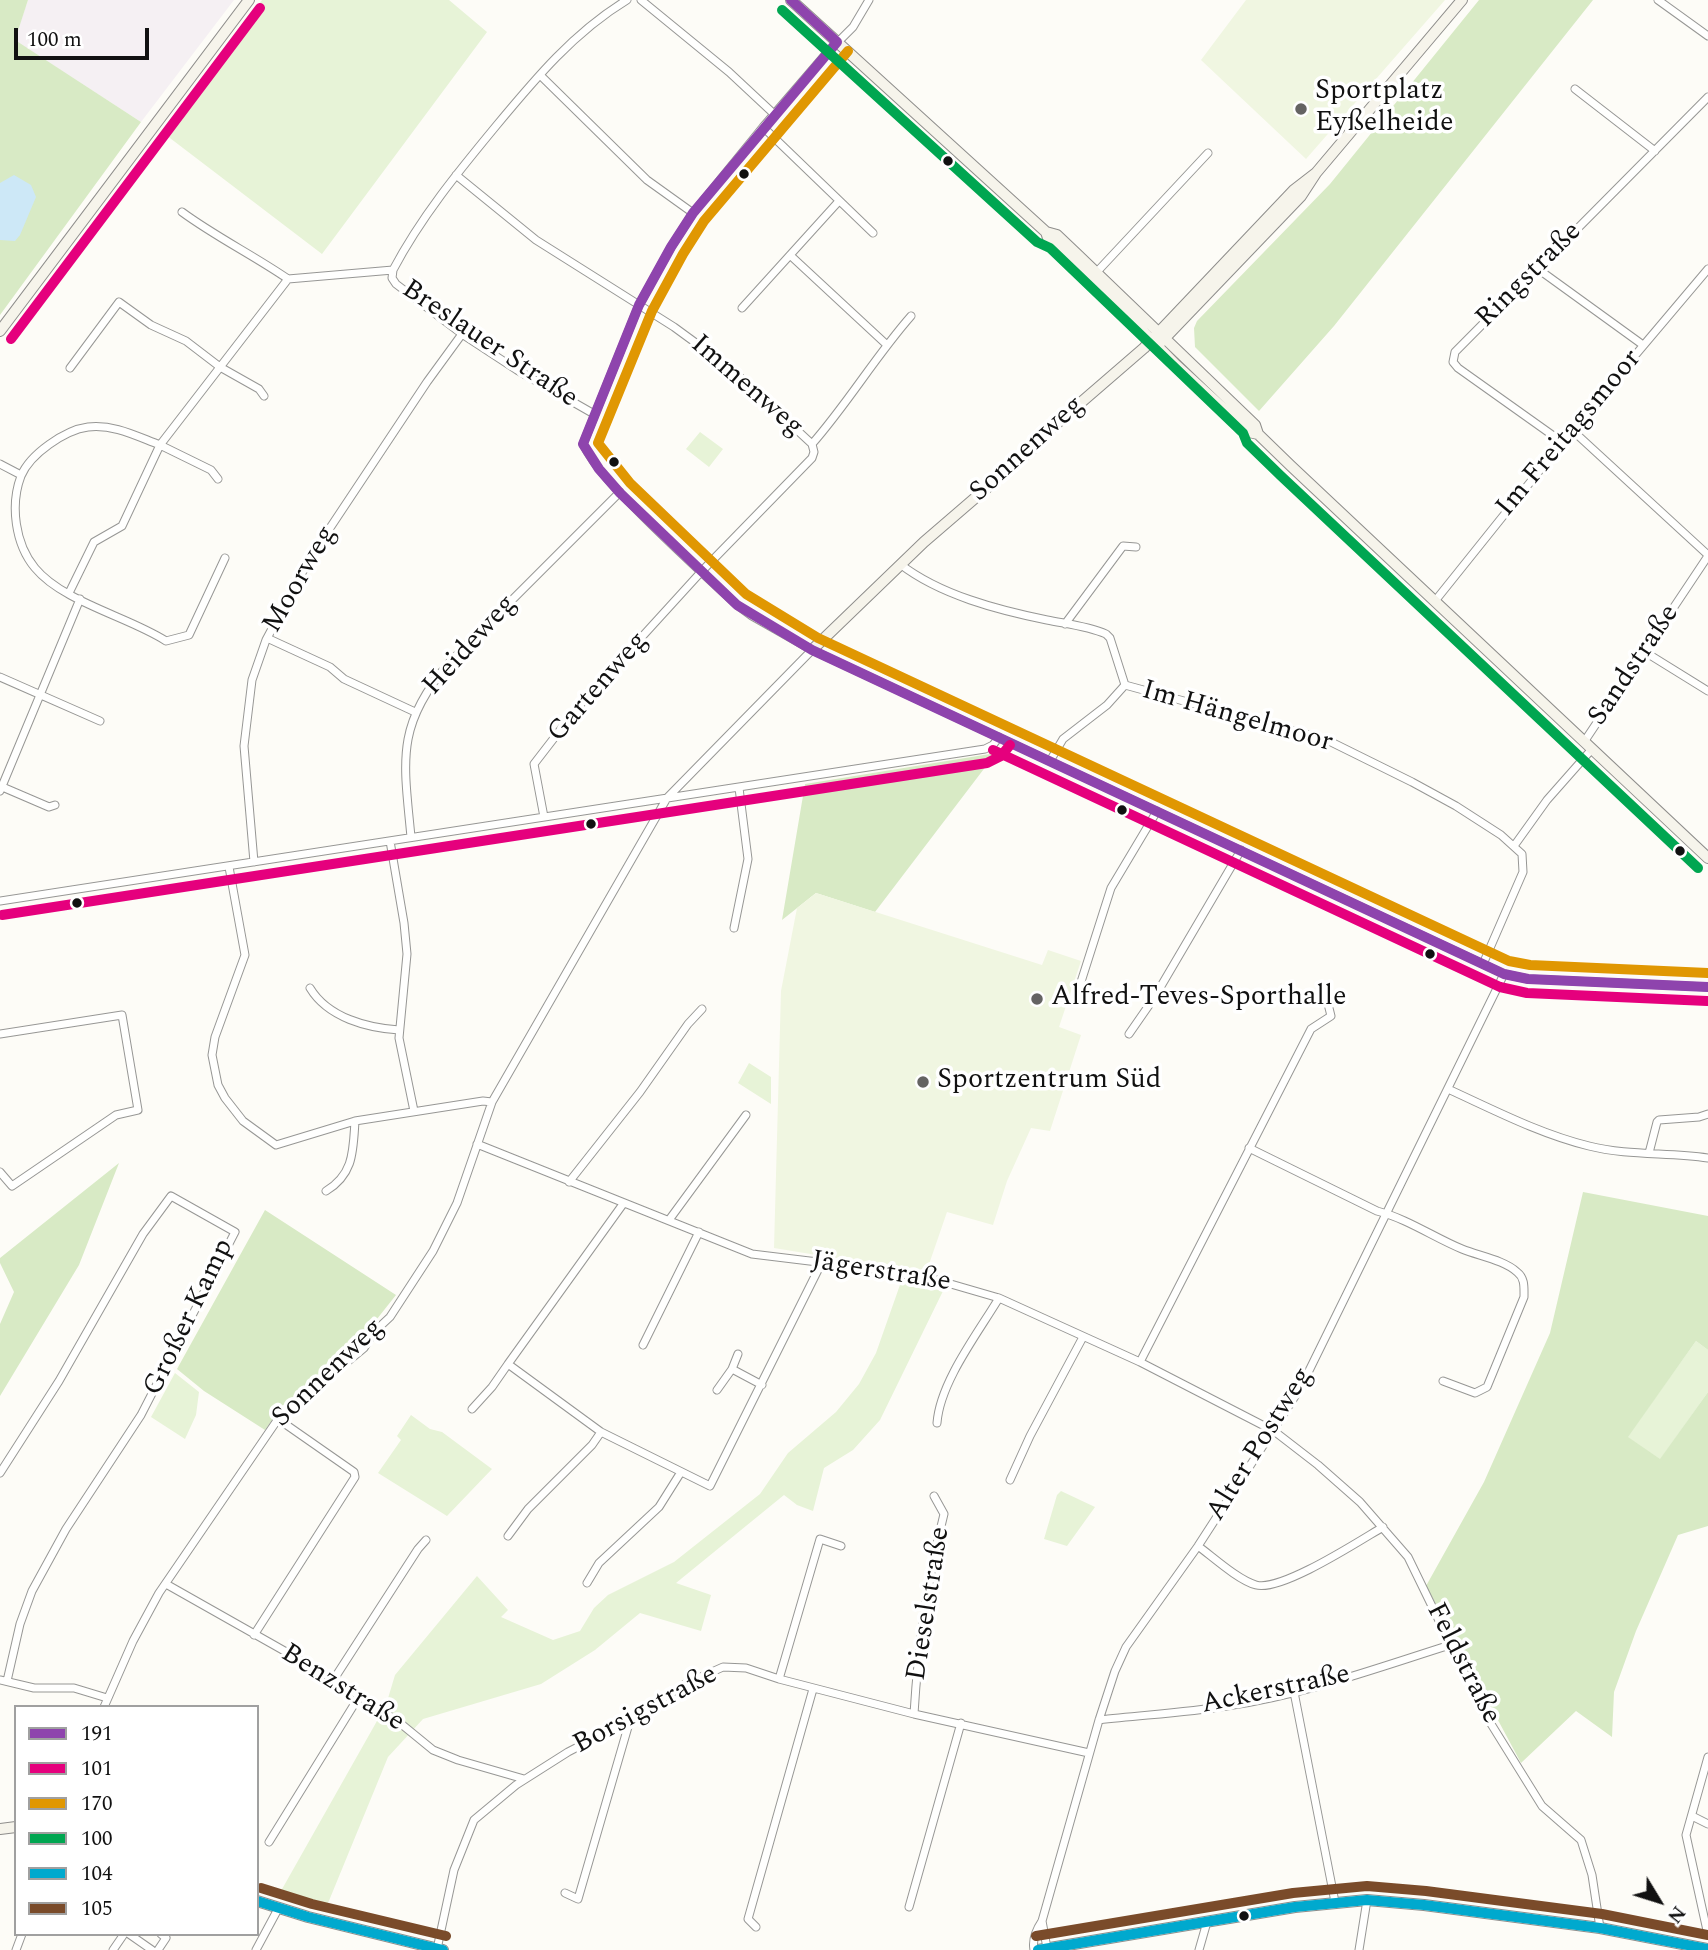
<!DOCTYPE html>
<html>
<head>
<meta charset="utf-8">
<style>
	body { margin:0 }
	#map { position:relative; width:1708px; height:1950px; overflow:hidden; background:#fdfcf7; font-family:Spectral,serif }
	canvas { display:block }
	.legend { position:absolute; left:14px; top:1705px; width:245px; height:231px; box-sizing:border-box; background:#fff; border:2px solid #a0a0a0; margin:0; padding:9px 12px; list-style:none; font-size:21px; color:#111 }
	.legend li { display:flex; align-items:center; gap:14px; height:35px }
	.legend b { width:35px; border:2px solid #a0a0a0 }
	.north { position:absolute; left:1624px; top:1866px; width:70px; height:70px; -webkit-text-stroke:5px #fff; paint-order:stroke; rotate:128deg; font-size:19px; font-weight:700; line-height:28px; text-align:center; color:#111 }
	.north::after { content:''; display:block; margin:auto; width:24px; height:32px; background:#111; clip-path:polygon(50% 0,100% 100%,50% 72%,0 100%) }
	.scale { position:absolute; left:14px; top:28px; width:135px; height:32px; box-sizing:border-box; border:4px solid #111; border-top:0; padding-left:9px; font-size:21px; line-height:24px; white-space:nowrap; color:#111; -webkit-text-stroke:5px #fff; paint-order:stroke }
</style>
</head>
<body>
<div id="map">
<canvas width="1708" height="1950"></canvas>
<ul class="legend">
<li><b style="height:9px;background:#8e44ad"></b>191</li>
<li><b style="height:9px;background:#e5007d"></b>101</li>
<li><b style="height:9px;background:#e09702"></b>170</li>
<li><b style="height:9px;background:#00a651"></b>100</li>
<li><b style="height:9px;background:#00a9ce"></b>104</li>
<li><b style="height:9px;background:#7a4b2a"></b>105</li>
</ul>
<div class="north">N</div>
<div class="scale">100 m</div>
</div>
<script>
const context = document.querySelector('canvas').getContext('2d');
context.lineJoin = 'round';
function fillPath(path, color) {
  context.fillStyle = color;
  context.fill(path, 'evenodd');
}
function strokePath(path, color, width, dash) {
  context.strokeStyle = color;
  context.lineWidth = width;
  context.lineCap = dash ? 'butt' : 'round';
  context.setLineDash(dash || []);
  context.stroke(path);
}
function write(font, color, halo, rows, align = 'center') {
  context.font = font + ' Spectral,serif';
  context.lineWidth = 7;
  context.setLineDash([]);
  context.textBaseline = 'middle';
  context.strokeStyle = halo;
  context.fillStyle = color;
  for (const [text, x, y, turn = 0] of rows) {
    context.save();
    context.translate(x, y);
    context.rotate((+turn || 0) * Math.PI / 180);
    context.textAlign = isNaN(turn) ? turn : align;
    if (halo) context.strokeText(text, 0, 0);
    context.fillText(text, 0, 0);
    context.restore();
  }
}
fillPath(new Path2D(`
	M28,0H234L141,122L14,40Z`), '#f5f0f3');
fillPath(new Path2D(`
	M262,0H449L487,32L322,254L162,132Z
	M700,432L723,449L709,467L686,449Z
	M749,1063L771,1077V1104L738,1083Z
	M901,1282L943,1291L880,1420L853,1450L824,1468L813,1511L797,1505L784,1495L676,1583L711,1595L701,1631L640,1613L595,1650L541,1684L423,1719L388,1757L326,1908L277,1898L386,1705L395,1675L477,1576L508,1610L501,1617L553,1640L580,1631L594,1608L608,1595L674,1562L760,1494L788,1453L836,1412L859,1384L876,1353Z
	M1696,1341L1708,1350V1392L1660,1460L1627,1437Z
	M175,1373L199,1392L196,1415L185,1439L151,1417Z
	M411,1415L430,1429L442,1432L492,1469L447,1516L378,1473L401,1440L397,1436Z
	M1061,1491L1095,1507L1067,1546L1044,1539L1057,1495Z`), '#e7f3d7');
fillPath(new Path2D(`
	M0,0H28L15,40L141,122L0,315Z
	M1479,0H1593L1334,326L1259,411L1195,347L1194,328L1197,321L1330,184Z
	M996,753L875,912L816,893L782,920L805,784Z
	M119,1163L79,1265L0,1396V1324L14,1292L0,1263V1258Z
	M1583,1192L1708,1216V1350L1696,1341L1628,1437L1660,1459L1708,1392V1526L1678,1535L1636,1631L1614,1692L1612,1737L1576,1711L1521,1763L1426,1586L1484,1482L1550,1333Z
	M265,1210L396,1295L346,1358L282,1406L265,1430L204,1391L177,1369Z`), '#d8eac5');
fillPath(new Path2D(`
	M1246,0H1445L1306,159L1201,60Z
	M816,893L1042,965L1048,950L1081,961L1059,1027L1081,1035L1050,1131L1031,1128L1007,1181L993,1225L947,1212L926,1273L774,1248L781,991L797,908Z`), '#f0f6e1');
fillPath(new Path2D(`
	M14,175L31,185L36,197L20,235L15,241L0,240V183Z`), '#cde8f7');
const street = new Path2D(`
	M641,0L729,72L774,114
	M869,0L853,27L825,55L763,127L693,213L671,247L639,305L583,444C595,468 615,488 634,507C667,541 702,573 737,605L752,616L812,650L1483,964L1504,974L1528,979L1708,987
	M1658,0L1708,36
	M540,75L647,180L693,213
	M1575,89L1655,151
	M763,127L873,233
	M456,175L536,240L674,327L730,368L812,444L814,452L812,458L701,572L578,707L534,764L544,817
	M182,212C216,237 253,255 288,279
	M791,256L887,345
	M1538,269L1643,345
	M393,270C421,217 458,172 496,126C535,79 574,32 627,0
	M393,270L392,278L396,284L462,334L517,370L594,414
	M1094,275L1208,153
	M742,308L839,201
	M70,368L119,302L151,325L186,341L220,367L259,389L264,396
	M1572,430L1708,555
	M1562,442L1458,368L1453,362L1455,352L1708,97
	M812,444C848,403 875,357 911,316
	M0,464L21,475
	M225,558L189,635L166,641C129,617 63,602 35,568C15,544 10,505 21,476C30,454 65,430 88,427C114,424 136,436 160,445L288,279L393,270
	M900,564C940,595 998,610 1047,620C1067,624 1088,626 1106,634L1110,638L1125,685
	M69,593L94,542L122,526L160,445L211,470L218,479
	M1435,601L1572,430L1708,269
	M1065,624L1123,546L1136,547
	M267,638L330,667L344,679L415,712
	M1645,652L1708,691
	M0,677L100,721
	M1584,742L1708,556
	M1050,761L1063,739L1107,705L1125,685L1327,740L1412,782L1456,806L1501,835L1522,854L1523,872L1483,964
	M0,786L49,807L55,805
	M0,791L80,599
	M411,837C404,762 395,726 448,664L620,492
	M390,841L404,923L407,954L399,1038L414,1111
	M1514,846L1547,800L1592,749
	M254,862L244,746L252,680L266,640L310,558L427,382L462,334
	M229,867L245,955L215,1037L212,1055L218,1085L225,1098L243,1121L276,1145L355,1121L483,1101L492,1102
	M0,901L985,749L993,745L999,737
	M734,928L748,859L739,788
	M1080,985L1111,888L1157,811
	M310,988C328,1018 368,1028 399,1030
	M0,1034L122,1015L138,1110L116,1115L12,1186L0,1172
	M1129,1034L1154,998L1241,850
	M1448,1089C1494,1110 1540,1134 1589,1146C1628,1156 1669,1152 1708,1158
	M477,1144L752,1254L867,1268L937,1280L999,1298L1140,1362L1274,1431L1318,1465L1360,1502L1408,1557L1483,1711L1542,1806L1581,1840L1592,1875L1600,1928
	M1249,1148L1377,1211C1408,1219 1433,1237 1462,1249C1479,1256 1504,1260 1517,1272C1525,1278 1524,1287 1524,1297L1487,1387L1475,1393L1443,1381
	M1649,1153L1657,1122L1659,1120L1699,1117L1708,1114
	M569,1182L640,1092L688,1024L702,1009
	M326,1191C354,1174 353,1151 355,1121
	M623,1204L508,1364L601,1432L710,1486L822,1262
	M669,1220L746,1115
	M643,1345L699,1232
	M1140,1362L1311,1029L1331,1016L1328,1004
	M732,1369L738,1354
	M717,1390L732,1369L762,1385
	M472,1409L492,1387L508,1364
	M937,1423C940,1382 978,1333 999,1298
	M0,1473L59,1381L143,1234L171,1196L235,1232L141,1415L66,1529L32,1591L20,1624L7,1681
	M1010,1480L1030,1436L1083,1337
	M508,1536L528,1509L592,1445L601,1432
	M1198,1546C1213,1557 1238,1580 1256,1585C1281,1592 1359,1541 1383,1527
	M587,1583L599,1563L659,1507L681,1472
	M166,1584L334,1679L400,1723L433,1750L458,1760L524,1779
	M254,1635L355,1477L354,1472L278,1419
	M334,1679L418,1549L426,1540
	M779,1679L820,1539L841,1546
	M0,1680L34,1688H74L107,1698
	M1294,1692L1335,1902
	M104,1707L133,1641L159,1593L278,1419L364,1348L374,1332L390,1317L433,1251L457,1203L492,1102L667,798L812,650
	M914,1714C918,1646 927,1581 944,1514L934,1496
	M1099,1720C1141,1715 1184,1713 1227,1706C1303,1695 1377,1668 1450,1645
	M1708,1757L1686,1835L1708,1935
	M1692,1816L1708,1824
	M269,1842L360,1695
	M565,1893L578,1899L630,1720
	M909,1907L961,1723
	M1042,1921L1047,1948
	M756,1927L748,1919L813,1689
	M129,1934L152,1950
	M437,1949L454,1870L474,1820L516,1785L568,1752L630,1720L685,1684L723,1667L746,1668L779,1679L914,1714L1089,1753
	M16,1950L22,1934
	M113,1950L124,1934
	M158,1950L166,1938L161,1934
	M256,1950L278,1909
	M1034,1950C1032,1940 1036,1930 1042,1921L1099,1720L1115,1671L1126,1647L1198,1546L1301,1387L1504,974
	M1199,1950L1207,1922
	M1359,1950L1367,1900`);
const secondary = new Path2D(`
	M791,0L1046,232L1049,241L1128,316L1176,365L1249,432L1258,434
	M1046,232L1057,235L1077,254L1255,425L1258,434L1291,466L1708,858
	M0,331L249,0
	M1161,342L1301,196L1316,173L1462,0
	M812,650L924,542L1032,449L1048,431L1144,348L1294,190L1316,173
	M0,1829L16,1827
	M257,1901L308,1917L443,1950
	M1038,1950L1295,1907L1367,1900L1424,1905L1600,1928L1708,1949`);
strokePath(street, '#979795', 9);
strokePath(secondary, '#8e8d8b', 12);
strokePath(street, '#fffffe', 7);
strokePath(secondary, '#f6f4eb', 10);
strokePath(new Path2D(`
	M791,0L837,42
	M837,42L693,213L671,247L639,305L583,444L599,469L620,493L737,605L812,650L1504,974L1528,979L1708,987`), '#8e44ad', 10);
strokePath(new Path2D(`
	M11,339L260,8
	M993,750L1500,987L1527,993L1707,1001
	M2,915L987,763L1001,756L1010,745`), '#e5007d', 10);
strokePath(new Path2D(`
	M848,51L704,221L683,254L652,311L598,443L630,483L746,594L818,638L1509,961L1530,965L1708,973`), '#e09702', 10);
strokePath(new Path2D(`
	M782,10L1037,242L1050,248L1243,433L1247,443L1281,476L1698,868`), '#00a651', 10);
strokePath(new Path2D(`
	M257,1901L308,1917L443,1950
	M1038,1950L1295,1907L1367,1900L1424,1905L1600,1928L1708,1949`), '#00a9ce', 10);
strokePath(new Path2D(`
	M261,1888L312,1904L446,1936
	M1036,1936L1293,1893L1367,1886L1426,1891L1602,1914L1708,1935`), '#7a4b2a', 10);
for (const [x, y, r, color] of [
	[1301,109,7,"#646362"],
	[948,161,6,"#111"],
	[744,174,6,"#111"],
	[614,462,6,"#111"],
	[1122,810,6,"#111"],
	[591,824,6,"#111"],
	[1680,851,6,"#111"],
	[77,903,6,"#111"],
	[1430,954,6,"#111"],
	[1037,999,7,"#646362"],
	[923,1082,7,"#646362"],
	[1244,1916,6,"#111"]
]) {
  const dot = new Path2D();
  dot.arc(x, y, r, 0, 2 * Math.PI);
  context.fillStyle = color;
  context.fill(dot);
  strokePath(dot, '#fff', 2.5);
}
write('28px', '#111', '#fff', [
	["Sportplatz",1315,93],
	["Eyßelheide",1315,125],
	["Alfred-Teves-Sporthalle",1051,999],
	["Sportzentrum Süd",937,1082]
], 'left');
write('28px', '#111', '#fff', [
	["Ringstraße",1530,276,-45],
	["Breslauer Straße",489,345,34],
	["Immenweg",746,387,41],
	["Im Freitagsmoor",1570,434,-50],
	["Sonnenweg",1028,450,-42],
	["Moorweg",301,580,-60],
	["Heideweg",471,646,-48],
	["Sandstraße",1635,666,-56],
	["Gartenweg",599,688,-49],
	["Im Hängelmoor",1237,718,16],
	["Jägerstraße",881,1273,9],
	["Großer Kamp",190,1318,-64],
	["Sonnenweg",329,1374,-44],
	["Alter Postweg",1261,1445,-58],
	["Dieselstraße",930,1604,-81],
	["Feldstraße",1462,1664,63],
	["Benzstraße",342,1689,32],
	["Ackerstraße",1276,1691,-12],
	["Borsigstraße",646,1711,-28]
]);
</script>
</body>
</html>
